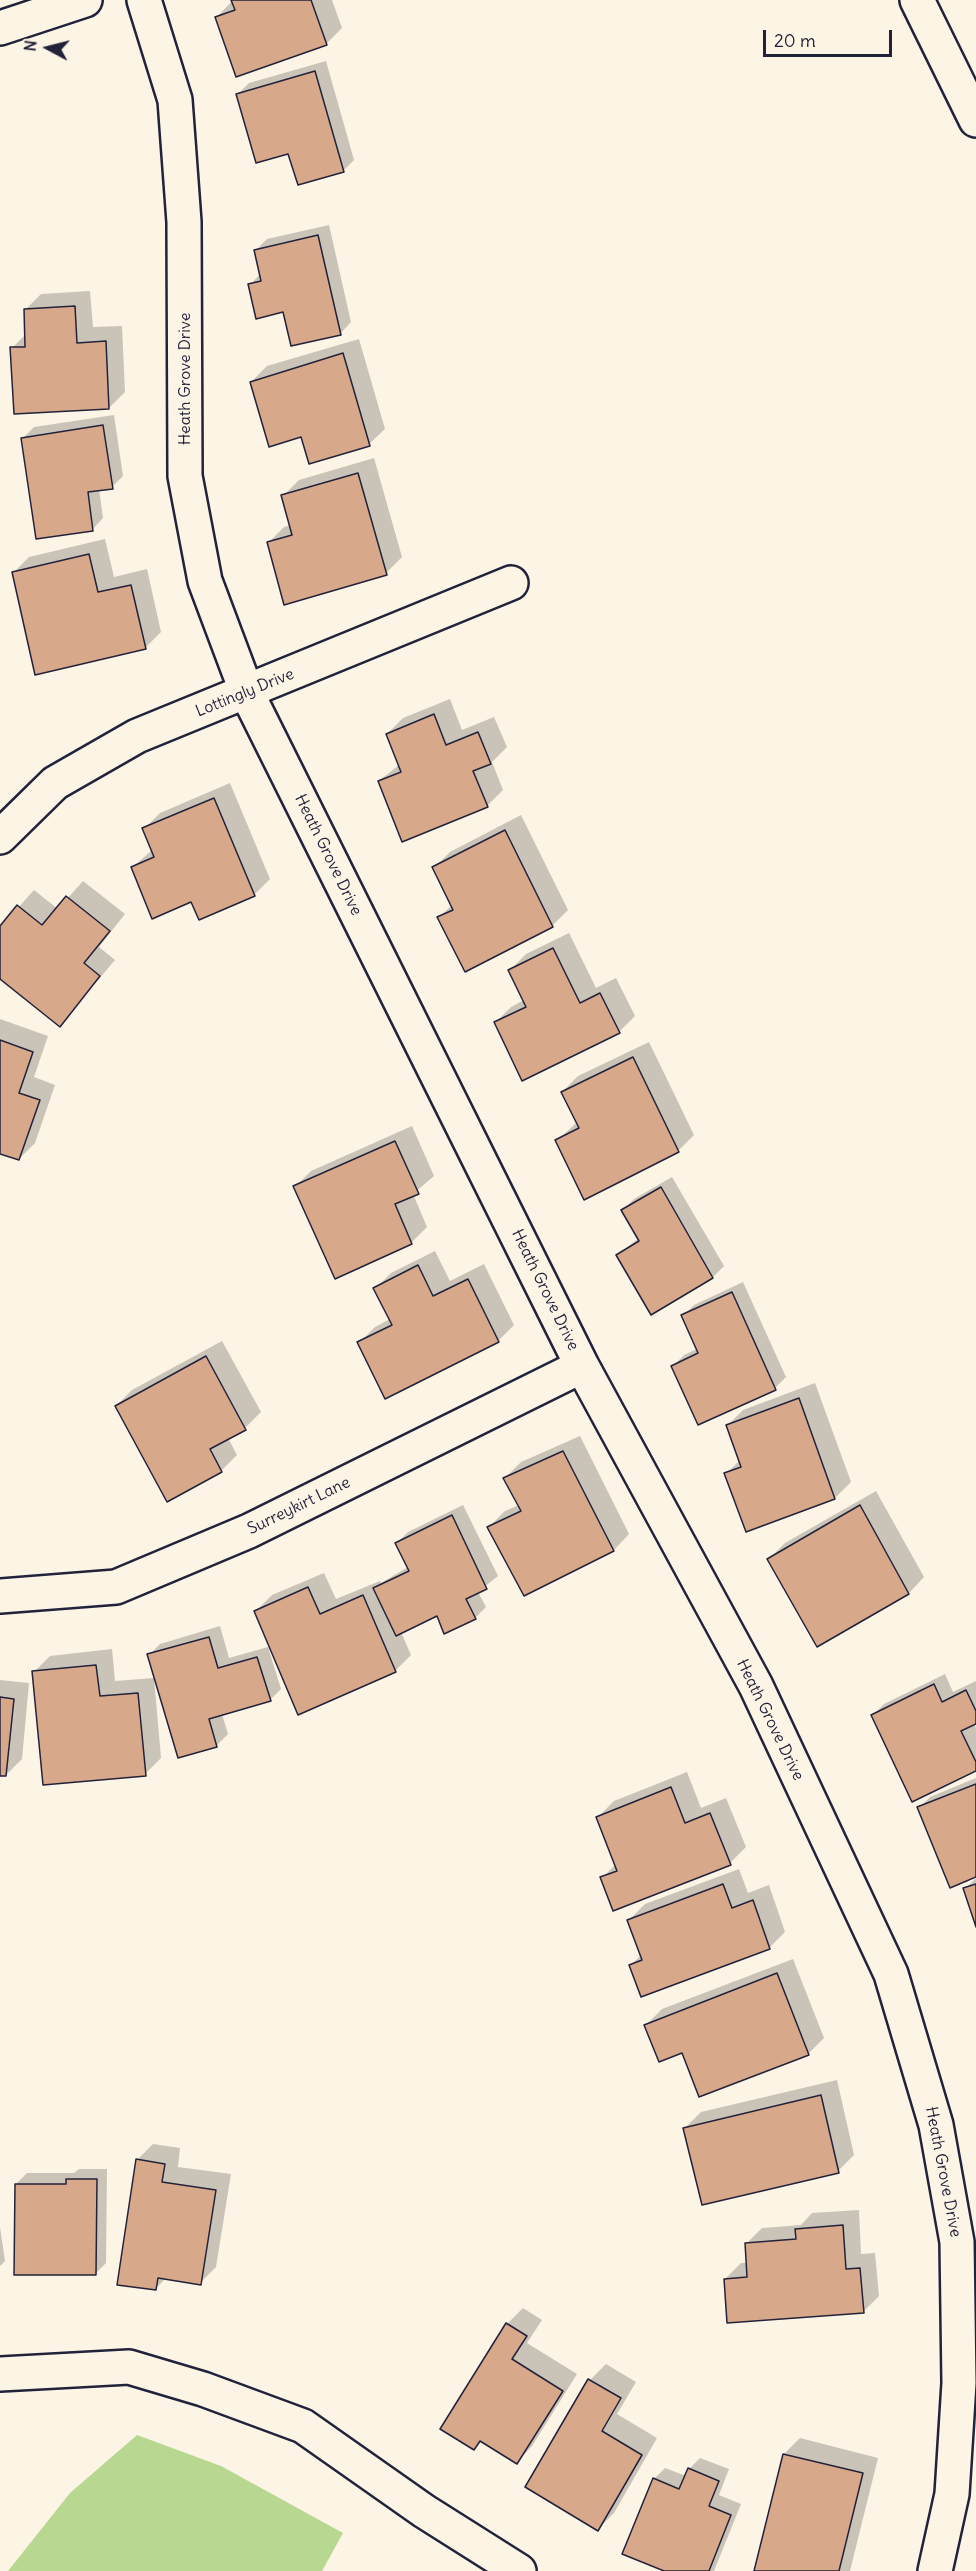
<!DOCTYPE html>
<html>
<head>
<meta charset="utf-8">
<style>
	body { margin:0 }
	#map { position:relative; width:976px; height:2571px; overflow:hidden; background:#fcf5e5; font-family:Delius,sans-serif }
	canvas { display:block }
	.north { position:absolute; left:18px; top:18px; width:60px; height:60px; -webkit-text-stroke:4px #fcf5e5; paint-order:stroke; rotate:277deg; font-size:16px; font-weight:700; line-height:24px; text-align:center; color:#22223b }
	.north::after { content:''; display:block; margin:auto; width:21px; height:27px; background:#22223b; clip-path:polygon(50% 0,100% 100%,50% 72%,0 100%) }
	.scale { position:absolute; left:763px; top:30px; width:129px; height:27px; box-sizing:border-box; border:3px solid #22223b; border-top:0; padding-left:8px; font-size:18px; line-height:21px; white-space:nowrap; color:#22223b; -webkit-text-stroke:4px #fcf5e5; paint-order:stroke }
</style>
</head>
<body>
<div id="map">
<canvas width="976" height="2571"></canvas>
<div class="north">N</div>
<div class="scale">20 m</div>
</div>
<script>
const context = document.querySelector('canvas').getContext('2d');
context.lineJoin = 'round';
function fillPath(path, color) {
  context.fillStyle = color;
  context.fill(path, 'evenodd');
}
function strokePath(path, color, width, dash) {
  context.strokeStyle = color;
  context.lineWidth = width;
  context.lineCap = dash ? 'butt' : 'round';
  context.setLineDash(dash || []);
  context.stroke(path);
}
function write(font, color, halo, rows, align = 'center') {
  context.font = font + ' Delius,sans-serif';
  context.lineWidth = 4.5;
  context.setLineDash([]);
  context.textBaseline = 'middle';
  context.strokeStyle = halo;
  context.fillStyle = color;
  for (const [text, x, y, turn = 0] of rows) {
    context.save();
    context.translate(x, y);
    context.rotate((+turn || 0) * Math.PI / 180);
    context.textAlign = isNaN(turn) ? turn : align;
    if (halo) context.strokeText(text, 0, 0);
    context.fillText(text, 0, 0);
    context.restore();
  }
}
fillPath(new Path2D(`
	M137,2435L221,2466L343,2533L322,2571H8L70,2493Z`), '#b8d790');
fillPath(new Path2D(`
	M332,0L342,28L326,44L217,17L233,0Z
	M326,61L354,160L343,171L289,152L238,94L249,83Z
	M329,225L351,322L340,334L284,310L250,285L261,273L256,250L267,239Z
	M90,291L93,327L122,326L125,392L109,408L12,348L26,334L25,310L41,294Z
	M359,339L385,429L369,444L302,436L251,382L267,366Z
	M114,415L123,476L112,487L99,489L103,518L92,530L23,438L34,427Z
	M374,458L402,557L386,573L268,543L284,527L291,525L283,496L299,480Z
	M105,539L114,577L147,569L161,632L145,648L13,573L29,557Z
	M450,699L462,730L494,717L507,747L492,762L503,790L487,806L379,781L400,764L387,734L403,718Z
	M230,783L270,879L254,895L192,900L133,867L152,850L144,829L160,813Z
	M521,815L568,910L552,926L438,918L452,905L434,868L450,852Z
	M83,881L125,914L99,947L115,960L60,1025L0,977V928L34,890L58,909Z
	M569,933L596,988L616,978L635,1016L619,1032L495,1023L511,1007L524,1000L510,970L526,954Z
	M0,1019L48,1036L34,1077L55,1085L35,1143L19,1159L0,1152Z
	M649,1042L694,1135L678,1151L557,1141L577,1122L562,1092L578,1076Z
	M412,1126L434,1176L413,1194L427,1227L411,1243L295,1187L311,1171Z
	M672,1177L724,1266L713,1277L651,1313L617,1255L639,1238L623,1210L634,1199Z
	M435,1251L450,1281L484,1264L514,1325L498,1341L359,1343L375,1327L390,1319L375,1289L391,1273Z
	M743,1282L786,1377L775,1388L673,1366L684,1355L697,1349L683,1316L694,1305Z
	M222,1341L261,1412L245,1428L228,1438L237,1455L221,1471L167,1500L116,1406L132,1390Z
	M815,1383L851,1482L835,1498L747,1530L726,1474L740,1460L727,1426L743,1410Z
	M580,1436L629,1534L614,1550L489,1527L505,1511L519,1505L505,1478L521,1462Z
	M876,1491L924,1577L909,1593L817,1645L769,1559L785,1543Z
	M463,1505L498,1576L478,1592L486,1607L475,1618L437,1614L401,1632L411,1655L395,1671L256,1611L272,1595L324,1573L336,1599L380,1581L381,1583L408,1567L397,1543L408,1532Z
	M220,1626L229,1658L268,1647L281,1689L270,1700L222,1714L228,1734L217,1745L179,1757L149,1655L160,1644Z
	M112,1649L115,1681L154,1678L161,1758L145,1774L34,1672L50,1656Z
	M945,1674L953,1692L976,1681V1722L974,1723L976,1728V1769L873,1715L884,1704Z
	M0,1680L29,1683L22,1759L6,1775L0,1774Z
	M687,1772L701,1808L726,1798L746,1847L730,1863L602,1878L616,1864L598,1817L614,1801Z
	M976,1778V1876L919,1808L930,1797Z
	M739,1869L748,1893L769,1885L785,1932L769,1948L631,1965L642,1954L629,1920L645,1904Z
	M976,1878V1922L965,1889Z
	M793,1959L824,2038L808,2054L683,2051L646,2025L662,2009Z
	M837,2080L854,2155L838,2171L685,2128L701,2112Z
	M153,2144L180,2148L178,2167L231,2174L216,2267L200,2283L166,2278L155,2289L137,2160Z
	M79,2169H107L106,2263L95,2274L16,2184L27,2173H74Z
	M859,2210L861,2254L875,2253L879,2296L863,2312L725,2279L741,2263H748L746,2244L762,2228L801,2225L812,2213Z
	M0,2227L5,2261L0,2266Z
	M523,2308L542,2320L527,2343L577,2374L532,2446L517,2462L482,2441L474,2449L507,2324Z
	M606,2364L636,2382L617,2414L657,2438L614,2513L598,2529L527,2487L590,2380Z
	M800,2438L878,2458L850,2571H756L784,2454Z
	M700,2458L729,2469L719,2495L741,2504L714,2571H668L654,2479L665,2468L686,2476L689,2469Z`), '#0003');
const building = new Path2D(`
	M231,0H311L327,45L236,77L215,17L235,10Z
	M315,71L344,172L298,185L288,154L256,163L236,94Z
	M318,235L341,335L291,346L283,312L256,319L248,284L261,281L254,250Z
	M75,306L77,343L106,341L109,409L14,414L10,347H25L24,309Z
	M343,353L370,446L309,464L301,437L269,447L250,382Z
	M103,425L113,489L88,492L93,531L36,539L21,438Z
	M358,473L387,575L284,605L267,542L292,535L281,495Z
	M89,554L98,592L131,585L146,649L35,675L12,572Z
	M434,714L446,745L478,732L491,764L473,771L488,807L402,842L378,781L401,772L386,734Z
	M214,798L255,896L199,920L191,902L152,919L131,867L154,857L142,828Z
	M505,830L553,927L465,972L437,917L453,910L432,867Z
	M66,896L110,931L84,963L100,976L60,1027L0,979V926L17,905L42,925Z
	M553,948L580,1003L600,993L620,1033L522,1081L494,1022L526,1007L508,970Z
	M0,1040L33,1052L19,1093L40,1100L19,1160L0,1154Z
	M633,1057L679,1152L584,1200L555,1140L579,1128L561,1092Z
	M395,1141L419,1194L395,1204L412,1244L335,1279L293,1186Z
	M661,1187L713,1278L651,1315L616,1255L639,1241L621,1210Z
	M418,1265L433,1296L468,1279L499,1342L385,1399L357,1342L392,1325L373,1288Z
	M732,1292L776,1390L698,1425L671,1366L698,1353L681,1315Z
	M206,1356L246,1430L210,1449L222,1472L167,1502L115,1406Z
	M799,1398L835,1499L746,1532L724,1473L741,1467L726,1425Z
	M563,1451L614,1551L524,1596L487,1527L521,1511L503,1478Z
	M860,1505L909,1594L817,1647L767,1559Z
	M452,1515L487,1589L466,1599L476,1619L444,1634L437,1616L396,1636L373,1588L409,1571L395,1543Z
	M308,1587L320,1614L363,1595L396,1672L298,1715L254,1611Z
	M209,1637L218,1668L257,1657L271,1701L209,1719L217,1747L178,1758L147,1654Z
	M96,1665L100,1696L138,1693L146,1776L43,1785L32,1671Z
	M934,1684L942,1702L966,1690L976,1711V1724L961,1731L976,1762V1771L912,1802L871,1715Z
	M0,1697L14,1699L6,1776H0Z
	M976,1784V1877L950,1888L917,1807Z
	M671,1787L685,1823L710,1813L731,1865L613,1911L600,1877L617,1871L596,1817Z
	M723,1884L732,1908L753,1900L770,1949L641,1997L629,1965L642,1960L627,1920Z
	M976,1884V1927L963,1888Z
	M777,1973L809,2055L699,2097L682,2053L659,2062L644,2025Z
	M821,2095L839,2173L702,2205L683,2128Z
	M136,2159L165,2164L162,2182L216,2190L201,2285L158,2278L156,2290L117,2285Z
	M66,2179H97L96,2275H14L15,2184H66Z
	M843,2225L846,2269L860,2268L864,2313L727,2323L724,2279L747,2277L745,2243L796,2239L795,2229Z
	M506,2323L527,2336L512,2359L563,2391L517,2464L480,2441L474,2450L440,2429Z
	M588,2379L621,2398L602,2431L642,2455L598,2531L525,2487Z
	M783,2454L863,2473L839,2571H754Z
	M688,2468L719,2481L709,2506L731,2515L709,2571H664L622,2554L653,2478L679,2489Z`);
fillPath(building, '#d8a88a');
strokePath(building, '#22223b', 1.5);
const minor = new Path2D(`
	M144,0L175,100L184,222L185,476L205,581L247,693L582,1366L756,1686L891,1974L936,2125L957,2242L959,2383L952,2494L935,2571
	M917,0L976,120
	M0,28L85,0
	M0,837L55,783L137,736L511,583
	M0,1596L116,1587L249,1531L582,1366
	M0,2374L129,2367L203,2389L303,2426L424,2511L519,2571`);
strokePath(minor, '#22223b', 38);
strokePath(minor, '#fcf5e5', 33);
write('16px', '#22223b', '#fcf5e5', [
	["Heath Grove Drive",185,379,-90],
	["Lottingly Drive",245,693,-22],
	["Heath Grove Drive",328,855,64],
	["Heath Grove Drive",545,1290,64],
	["Surreykirt Lane",299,1506,-26],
	["Heath Grove Drive",770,1720,64],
	["Heath Grove Drive",943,2172,79]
]);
</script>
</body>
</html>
